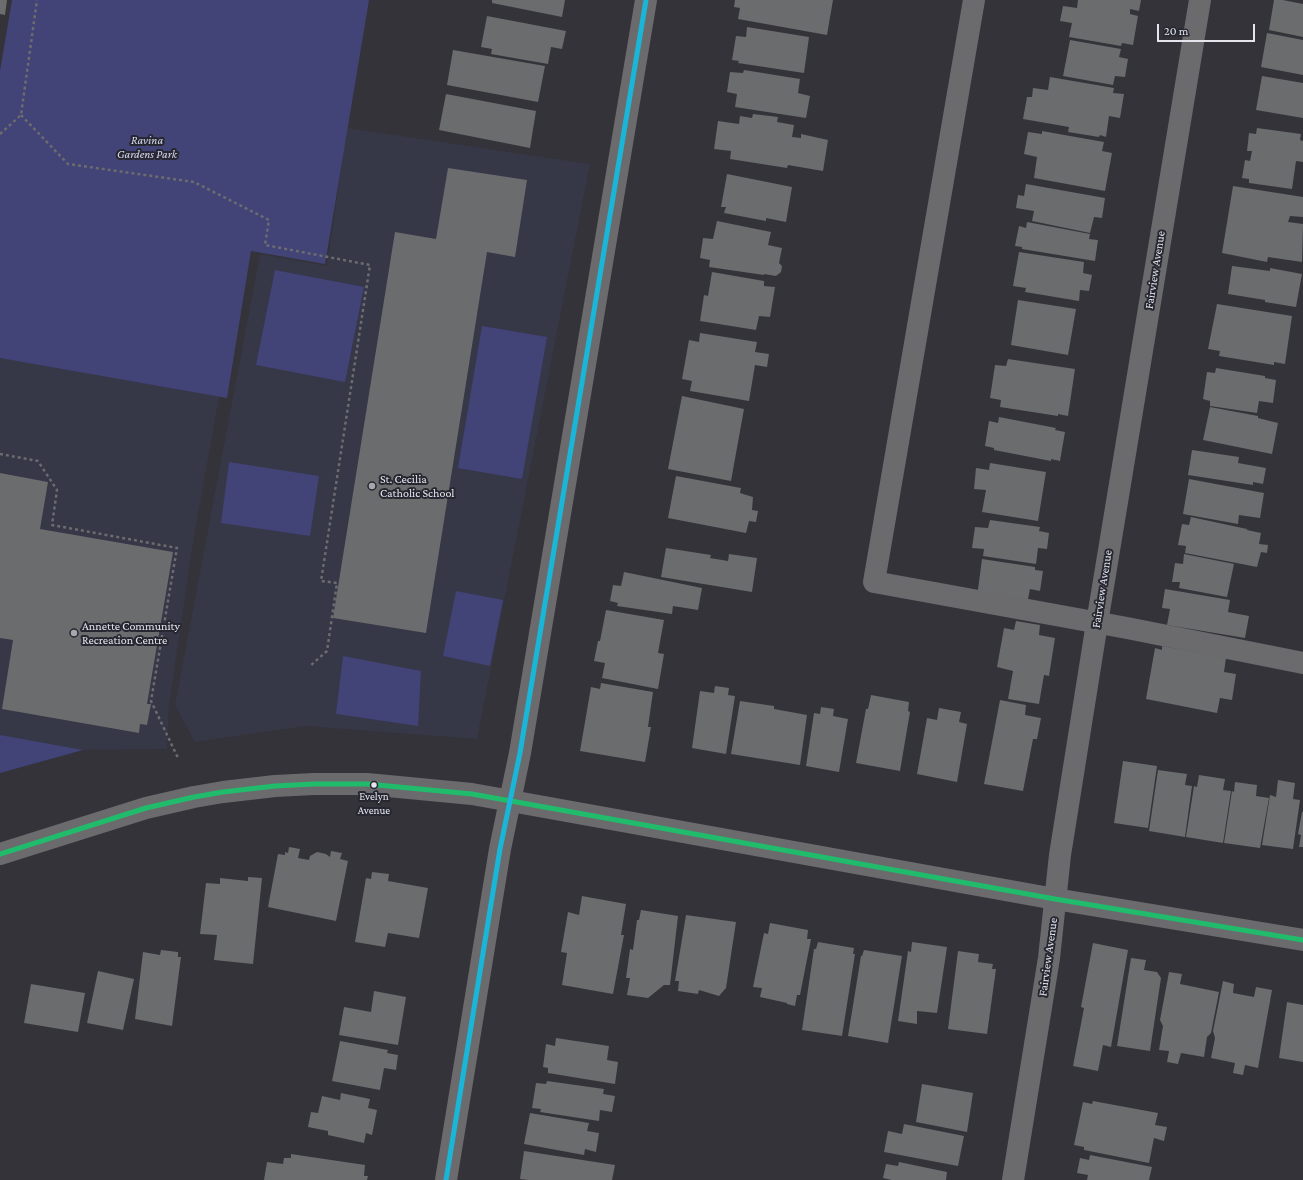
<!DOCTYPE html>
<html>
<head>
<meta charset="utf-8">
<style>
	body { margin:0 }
	#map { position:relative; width:1303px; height:1180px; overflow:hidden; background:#333339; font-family:"Crimson Pro",serif }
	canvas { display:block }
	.scale { position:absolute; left:1157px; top:24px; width:98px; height:18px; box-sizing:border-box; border:2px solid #e5e6ed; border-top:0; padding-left:5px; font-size:12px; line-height:14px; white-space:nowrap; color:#e5e6ed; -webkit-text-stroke:3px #262731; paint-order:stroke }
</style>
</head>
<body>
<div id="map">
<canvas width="1303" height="1180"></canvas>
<div class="scale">20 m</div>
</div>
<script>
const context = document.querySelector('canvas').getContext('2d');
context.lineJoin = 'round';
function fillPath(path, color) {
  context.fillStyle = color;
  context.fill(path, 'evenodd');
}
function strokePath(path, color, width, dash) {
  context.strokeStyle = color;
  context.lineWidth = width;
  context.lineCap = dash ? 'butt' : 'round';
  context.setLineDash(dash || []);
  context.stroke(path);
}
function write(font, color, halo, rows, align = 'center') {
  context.font = font + ' "Crimson Pro",serif';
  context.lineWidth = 4;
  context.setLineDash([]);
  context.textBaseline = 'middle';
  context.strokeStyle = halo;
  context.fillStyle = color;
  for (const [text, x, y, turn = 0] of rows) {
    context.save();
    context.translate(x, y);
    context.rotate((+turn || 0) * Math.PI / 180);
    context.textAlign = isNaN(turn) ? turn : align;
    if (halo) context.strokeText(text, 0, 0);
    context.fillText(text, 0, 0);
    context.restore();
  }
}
fillPath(new Path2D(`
	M347,128L590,164L477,739L305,726L195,742L175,705L260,254L327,266Z
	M0,351L220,392L194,536L169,705L167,749L83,750L0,773Z`), '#363747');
fillPath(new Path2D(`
	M12,0H369L325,264L251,251L227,398L0,358V71Z
	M275,270L364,287L345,382L256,365Z
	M482,326L547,337L522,479L458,468Z
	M229,462L319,476L310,536L221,523Z
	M456,591L503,600L490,666L443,656Z
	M343,656L421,671L418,726L336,714Z
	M0,735L83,750L0,773Z`), '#424377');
fillPath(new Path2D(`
	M0,0H7L5,15L0,14Z
	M492,0H565L562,17L492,3Z
	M735,0H833L827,35L738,19L740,8L734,7Z
	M1078,0H1141L1139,11L1130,9V14L1138,16L1133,45L1122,43L1121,46L1069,37L1072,23L1060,21L1063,6L1077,8Z
	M1274,0H1283L1303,4V37L1269,30Z
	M487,16L566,31L562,49L551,47L548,64L491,54L492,49L481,47Z
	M747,27L809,37L804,73L738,63L739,61L732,60L736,36L746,37Z
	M1267,33L1303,40V75L1261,67Z
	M1070,40L1121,49L1119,57L1128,59L1125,77L1115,76L1113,85L1063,76Z
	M453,50L545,66L538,102L447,85Z
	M744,70L800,79L798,93L810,96L806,118L735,107L737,94L727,92L730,72L743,73Z
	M1262,76L1303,83V118L1256,110Z
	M1050,77L1114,88L1113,93L1124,94L1120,118L1109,116L1106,137L1100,135L1099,137L1068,132L1069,127L1023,119L1027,97H1032L1033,88L1048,90Z
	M446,94L536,111L530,148L439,130Z
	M753,114L778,117L777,122L794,125L792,137L801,138V134L828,140L823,171L788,165L787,168L730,159L731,151L714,149L718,121L739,124L740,116L752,118Z
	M1257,128L1301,134L1300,140L1303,141V162L1296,161L1292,189L1249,183V179L1242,178L1245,160L1250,161L1252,151H1247L1249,133L1256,134Z
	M1042,131L1104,142L1102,151L1112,153L1105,191L1034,178L1037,157L1024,154L1028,132L1042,134Z
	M448,168L527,180L515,257L487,252L426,633L333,618L395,232L436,239Z
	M727,174L792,187L786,222L766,218V221L724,213L726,207H721Z
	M1026,184L1105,198L1102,218L1094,217L1090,233L1032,221L1034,211L1016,208L1018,195L1024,196Z
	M1233,186L1303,197V217L1290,216L1288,222L1303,224L1302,262L1268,257L1267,262L1222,253Z
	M717,221L771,232L768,245L782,248L779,263L782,266L781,272L776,276L764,274V275L709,267L710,260L700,258L703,238L713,239Z
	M1027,222L1090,234L1089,239L1098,240L1095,261L1022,249V247L1015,246L1019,226L1026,228Z
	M1019,252L1084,262L1083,273L1092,275L1089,291L1080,290L1079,301L1025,292L1026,288L1013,286Z
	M1232,266L1270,271V268L1302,274L1296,307L1265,302V300L1228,294Z
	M712,272L764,281V286L775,287L770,317L759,316L756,330L700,321L704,295L708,296Z
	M1018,300L1076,309L1068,355L1011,345Z
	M1217,304L1292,316L1285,364L1274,362V365L1219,356L1220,351L1208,349Z
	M700,333L757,342L755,352L769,354L767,367L755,365L749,401L690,391L692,381L682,379L689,340L699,342Z
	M1008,359L1075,369L1068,416L1058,414V416L1000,407L1001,400L990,398L995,365L1006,366Z
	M1216,368L1265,376V378L1276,380L1273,403L1259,401L1257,413L1210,406V401L1203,399L1207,372L1215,373Z
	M682,396L744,409L731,481L668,469Z
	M1210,407L1258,416V418L1278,423L1272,454L1203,440Z
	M999,417L1056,428L1055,430L1065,432L1060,461L1051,459V461L994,450V448L985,446L989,421L998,423Z
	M1192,450L1239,457L1238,463L1266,468L1263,484L1253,482V485L1188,475Z
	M990,463L1046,472L1038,521L982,512L986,490L974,489L976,468L989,470Z
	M0,473L48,482L40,529L173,552L147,704H151L147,725L140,724L139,733L2,709L13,640L0,638Z
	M676,476L741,488L740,493L753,497L752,510L758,511L756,522L749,521L746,533L668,518Z
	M1189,479L1264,493L1260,518L1239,515L1238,524L1183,514Z
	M1191,517L1247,529V530L1261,533L1259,544L1268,545L1267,553L1261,552L1257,567L1185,553L1186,546L1178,545L1182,524L1189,525Z
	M990,520L1040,527L1039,531L1049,533L1047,549L1038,548L1036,564L983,556L984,549L972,548L975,527L988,528Z
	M666,548L711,555L710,558L728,561L729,554L757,558L752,592L661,577Z
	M1184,554L1234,564L1227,597L1179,588L1180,582H1172L1175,563L1183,564Z
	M982,559L1035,567V570L1043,571L1040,591L1030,589L1027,604L977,597Z
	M624,572L702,588L698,610L673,606L672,614L617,606L618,603L610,601L613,585L621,586Z
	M1165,589L1230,600L1228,612L1249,616L1245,638L1167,625L1170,609L1162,608Z
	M606,610L664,620L658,653L664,654L658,689L602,678L605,663L594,661L598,641H600Z
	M1016,621L1040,625L1039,635L1055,638L1049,676L1044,675L1039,704L1008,699L1013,671L997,667L1004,628L1014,630Z
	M1162,646L1226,658L1224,672L1236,674L1232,700L1220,698L1217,713L1146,699L1155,648L1162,650Z
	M601,683L653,692L648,727H651L645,762L580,751L591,687L600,689Z
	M715,686L729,688L728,695L735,696L726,754L692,748L700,691L714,693Z
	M871,695L909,702L908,711L910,712L900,771L856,763L866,709H868Z
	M1000,700L1026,705L1025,715L1041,718L1037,739H1033L1023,791L984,784Z
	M740,701L774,706V709L807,715L800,765L731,754Z
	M821,707L834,709L833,716L848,719L839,772L806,766L814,713L820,714Z
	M939,708L961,712L959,722L967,724L957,782L917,774L927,718L937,720Z
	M1123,761L1157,766L1148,828L1114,823Z
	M1158,770L1187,774L1185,785L1192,786L1185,837L1149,831Z
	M1199,775L1225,779L1223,790L1231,791L1223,843L1186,837L1194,786L1197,787Z
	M1278,780L1295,783L1293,799L1300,800L1293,849L1262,845L1270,795L1276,797Z
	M1235,782L1257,785L1256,796L1269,798L1260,848L1224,843L1232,791L1234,792Z
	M1302,812H1303V847H1299L1301,835L1298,834Z
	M289,847L300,849L298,858L309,860L310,856L317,852L326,854L330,857L331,851L342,853L340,859L348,861L336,921L268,907L278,854L285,855V852L288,853Z
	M372,872L389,874L388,881L428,888L419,938L388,933L385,947L355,942L366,878L371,879Z
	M248,877L262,878L253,964L214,960L217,935L200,934L206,883L220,884V878L248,881Z
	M582,896L626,904L621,935H624L613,994L562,985L567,953L561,952L568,912L579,915Z
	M641,910L678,916L670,985H664L648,998L627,995L630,978H626L630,949L633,950L637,920H639Z
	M686,915L736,922L726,988L719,996L699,990L698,994L678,991L679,981H675Z
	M770,923L808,930L807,939H811L800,995H797L795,1006L787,1004V1003L760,997L762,988L753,987L764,933L768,934Z
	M818,942L854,948L853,954H855L842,1036L802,1030L814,949H816Z
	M912,942L947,947L937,1013L917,1011V1024L898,1021L908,951L911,952Z
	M1093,943L1128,950L1111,1047L1103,1045L1098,1071L1073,1066L1084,1008L1081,1007Z
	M161,950L178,952V957H181L172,1026L135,1019L143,952L160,955Z
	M864,950L902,956L888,1043L848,1036L861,956H862Z
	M958,951L979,954L978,962L993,964L992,969H996L987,1034L948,1029Z
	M1131,958L1146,960L1144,970L1157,972L1161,978L1150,1051L1117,1046Z
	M98,971L134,979L123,1030L87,1023Z
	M1169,972L1182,974L1180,984L1219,992L1211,1033L1207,1037L1204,1057L1181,1053L1178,1064L1167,1062L1169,1051L1159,1050L1163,1026L1160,1020Z
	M1223,981L1234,984L1233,993L1254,997L1256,987L1272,990L1258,1068L1245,1065L1243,1075L1233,1073L1235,1063L1211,1058L1215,1038L1213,1031Z
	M31,984L85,993L78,1032L24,1023Z
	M374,991L406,997L398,1045L339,1035L344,1007L371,1012Z
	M1287,1002L1303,1005V1062L1279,1058Z
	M556,1038L609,1046L607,1060L618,1062L615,1084L548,1073V1068L543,1067L546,1044L555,1046Z
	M340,1041L388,1050L387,1053L398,1055L396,1070L384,1068L380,1090L332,1081Z
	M547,1081L604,1089L603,1094L615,1096L612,1112L600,1110L599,1121L540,1112L541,1109L532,1108L536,1083L546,1084Z
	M922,1084L973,1093L967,1132L916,1122Z
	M341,1093L370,1099L368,1108L377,1110L372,1135L366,1133L364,1143L328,1135V1131L308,1127L311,1112L318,1113L322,1096L340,1100Z
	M1093,1101L1158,1113L1155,1125L1167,1127L1164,1141L1154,1138L1149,1163L1084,1150V1147L1074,1145L1083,1102L1092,1104Z
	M530,1113L589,1123L587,1131L599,1133L596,1152L585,1149L584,1155L524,1144Z
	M904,1124L964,1136L958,1166L884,1152L888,1131L902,1134Z
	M524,1151L615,1165L612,1180H528L520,1179Z
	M291,1154L365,1165L364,1176H368L367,1180H264L267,1162L283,1164L284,1158H291Z
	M1090,1155L1152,1167L1149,1180H1087L1088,1175L1077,1173L1080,1158L1089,1160Z
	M899,1162L947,1172L946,1180H892L883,1178L886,1164L898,1166Z`), '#6b6c6d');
strokePath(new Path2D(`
	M21,115L68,164L194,182L269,220L265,245L370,265L321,581L337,583L327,651L310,666
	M0,134L21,115L37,0
	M0,454L38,461L57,490L52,525L177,548L151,701L178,758`), '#6c6c6f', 2.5, [3, 3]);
strokePath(new Path2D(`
	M974,0L874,582L1127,628L1303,663
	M0,854L146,808L194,797L223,792L275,786L314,784H367L472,794L1055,899L1303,940
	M446,1180L500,849L520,753L646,0
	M1013,1180L1049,958L1060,855L1097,623L1200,0`), '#6b6b6e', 22);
strokePath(new Path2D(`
	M0,854L146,808L194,797L223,792L275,786L314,784H367L472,794L1055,899L1303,940`), '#20bc6c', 5);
strokePath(new Path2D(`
	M446,1180L500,849L520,753L646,0`), '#1ab6d8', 5);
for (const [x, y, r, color] of [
	[372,486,4,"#a7a7ae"],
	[74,633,4,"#a7a7ae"],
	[374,785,3.5,"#e5e6ed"]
]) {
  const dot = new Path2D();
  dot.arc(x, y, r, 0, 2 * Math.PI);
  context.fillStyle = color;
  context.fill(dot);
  strokePath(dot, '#262731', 1.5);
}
write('11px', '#e5e6ed', '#262731', [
	["Evelyn",374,797],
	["Avenue",374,811]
]);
write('italic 12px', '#d8dbf1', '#262731', [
	["Ravina",147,140],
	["Gardens Park",147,154]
]);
write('12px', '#e5e6ed', '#262731', [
	["Fairview Avenue",1155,270,-81],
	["Fairview Avenue",1102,589,-81],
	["Fairview Avenue",1048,957,-82]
]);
write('12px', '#e5e6ed', '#262731', [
	["St. Cecilia",380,479],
	["Catholic School",380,493],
	["Annette Community",82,626],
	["Recreation Centre",82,640]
], 'left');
</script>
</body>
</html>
